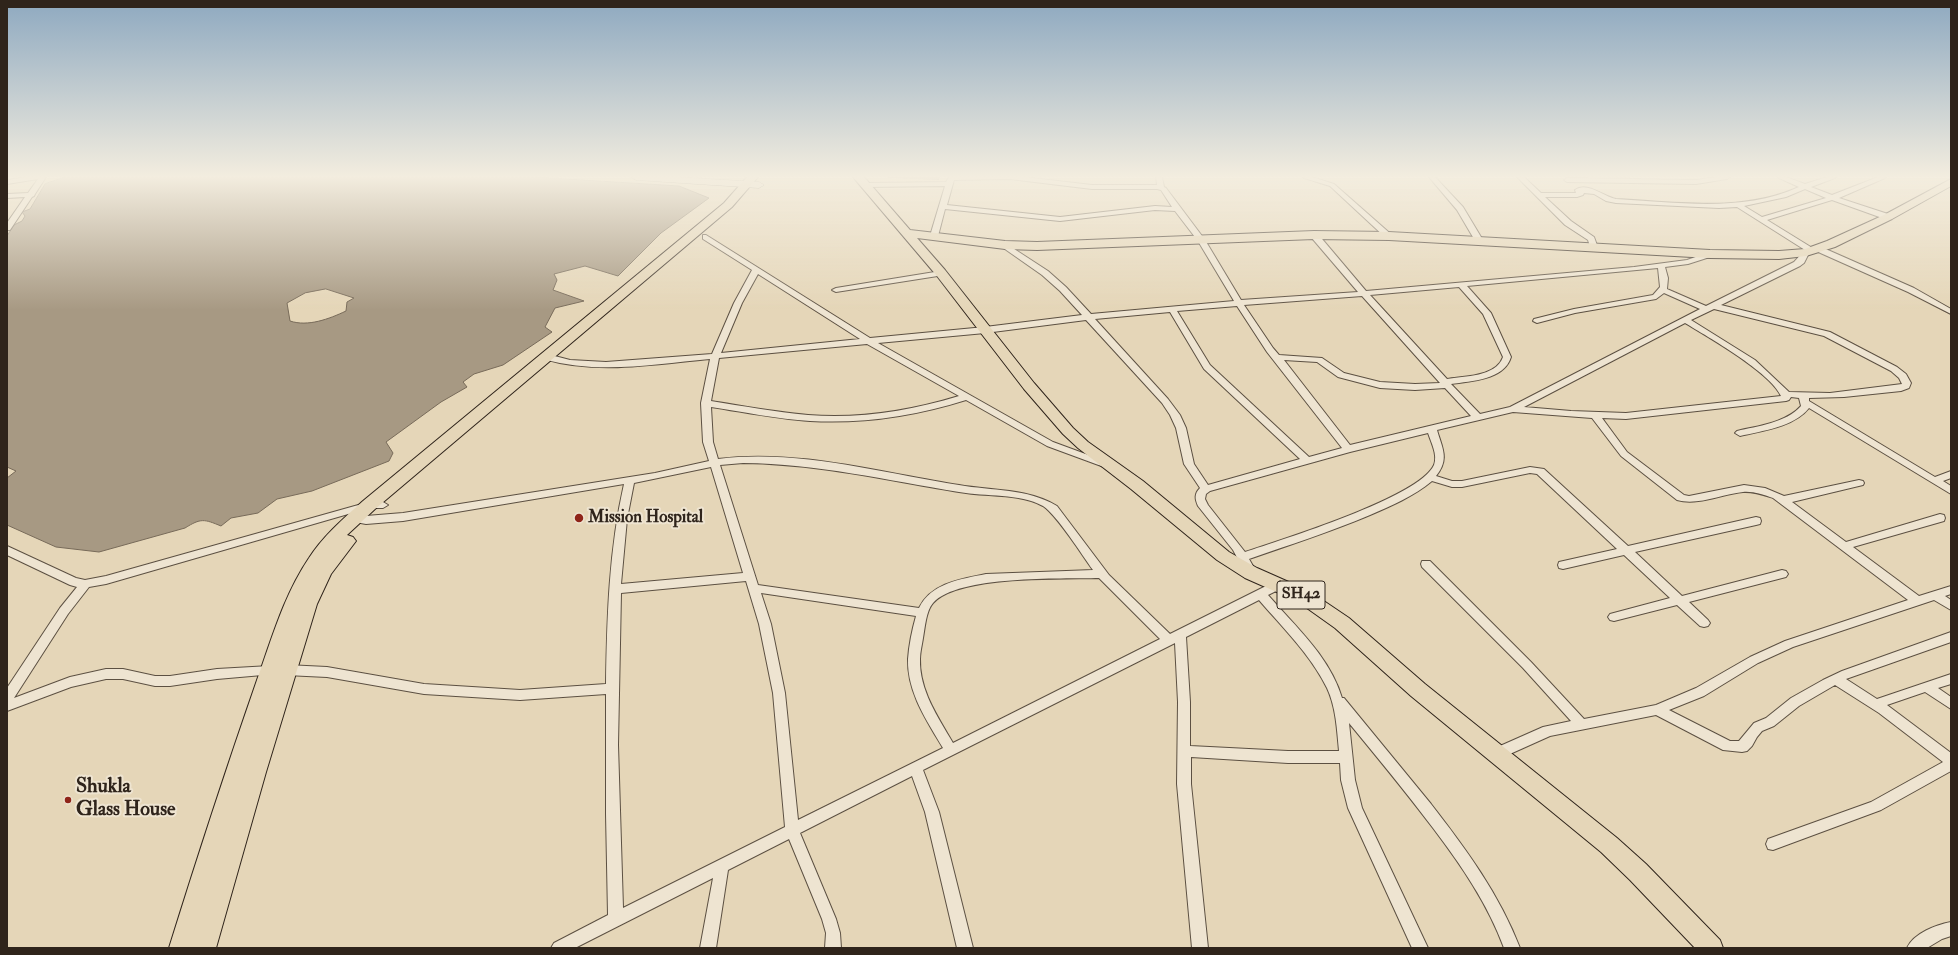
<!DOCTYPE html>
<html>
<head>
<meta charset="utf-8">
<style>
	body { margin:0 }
	#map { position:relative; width:1958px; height:955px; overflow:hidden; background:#e5d6b8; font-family:"IM FELL Double Pica",serif }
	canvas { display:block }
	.frame { position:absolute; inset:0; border:8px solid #2f241b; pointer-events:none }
</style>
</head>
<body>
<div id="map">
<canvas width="1958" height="955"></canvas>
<div class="frame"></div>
</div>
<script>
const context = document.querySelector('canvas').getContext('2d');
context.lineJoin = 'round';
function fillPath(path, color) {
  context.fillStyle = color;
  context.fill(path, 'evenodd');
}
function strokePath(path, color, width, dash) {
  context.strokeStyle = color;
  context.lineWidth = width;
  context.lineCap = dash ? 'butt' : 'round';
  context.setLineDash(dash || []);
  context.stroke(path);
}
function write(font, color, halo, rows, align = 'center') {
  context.font = font + ' "IM FELL Double Pica",serif';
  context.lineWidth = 4;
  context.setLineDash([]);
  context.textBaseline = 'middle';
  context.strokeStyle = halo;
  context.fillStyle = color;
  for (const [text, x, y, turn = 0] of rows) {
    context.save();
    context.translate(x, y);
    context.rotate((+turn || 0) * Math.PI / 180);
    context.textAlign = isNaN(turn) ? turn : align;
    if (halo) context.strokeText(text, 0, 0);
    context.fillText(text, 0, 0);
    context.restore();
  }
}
const water = new Path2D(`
	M65,177H535L679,186L709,198L661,233L618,276L585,266L554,274L557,280L553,290L584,301L555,308L545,327L552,332L503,365L474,374L463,382L467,387L441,402L386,442L393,453L389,461L312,491L277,499L258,513L231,518L221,526C204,519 201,518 185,528L99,552L56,547L7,525V478L16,471L7,467V236L14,225L22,221L25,216L22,212L30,209L45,184ZM326,289L354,298L347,302L346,311C329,319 308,327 290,321L287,303L305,293Z`);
fillPath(water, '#a79983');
strokePath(water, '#776a59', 1);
const street = new Path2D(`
	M27,177H46L35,194L34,196L32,197L10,230H7V223L25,197L7,198V194L28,193L38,179L7,184V180Z
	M949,177H1024L1092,185H1157L1156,177H1162L1164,187L1166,188L1205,240L1241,300L1358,292L1311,237V233H1317L1366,291L1634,267L1687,260L1710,252H1713V256L1688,264L1665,267L1668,278L1667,289L1706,306L1794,262L1805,250L1737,207L1719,208L1616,203L1606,201L1594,194L1584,193L1583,195L1577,197H1545L1571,221L1594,237L1598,248L1594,250H1591L1588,240L1565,225L1517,177H1524L1541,193H1576L1575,190C1587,181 1604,197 1616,199C1676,202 1742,213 1799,187L1779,178L1778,177H1786L1805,184L1827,177H1836L1835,178L1811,187L1832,195L1878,177H1886L1885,178L1839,198L1891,215V219H1885L1832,200L1767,220L1814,249L1815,247H1821L1914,288L1951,309V314L1908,292L1816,251L1815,253H1809L1804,263L1800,266L1721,305L1830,332L1897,367L1906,374L1911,383L1909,388L1901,391L1844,397L1809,398V401L1935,477L1951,471V478L1943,481L1951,486V494L1809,408C1794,427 1762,431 1740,436L1735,433L1737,431C1757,426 1786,423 1801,406L1799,398L1791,397L1789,400L1786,401L1626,419L1602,418L1627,452L1684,495L1689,496L1744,485L1765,488L1784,496L1859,480L1863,481L1864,483L1863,485L1792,502L1846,542L1940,514L1944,515L1945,518L1944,521L1853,547L1919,596L1951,586V594L1945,596L1951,600V610L1934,600L1793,647L1758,663L1704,696L1669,710L1730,741H1739L1754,723L1766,718L1791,698L1823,680L1842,671L1951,632V642L1846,679L1877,699L1951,674V684L1938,688L1951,697V709L1925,692L1887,705L1951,753V771L1881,810L1773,850L1768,849L1766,844L1768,839L1871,802L1943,762L1879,713L1835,685L1799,706L1774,726L1762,731L1757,737L1752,746L1747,751L1742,752L1723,750L1656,715L1550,736L1501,758L1496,760L1491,758L1490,754L1491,750L1543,727L1571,721L1523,668L1422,567L1421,564L1422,561H1430L1531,662L1584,719L1656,705L1696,688L1750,657L1785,641L1908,600L1773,498C1764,495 1753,491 1743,492C1722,494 1698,506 1677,500L1621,456L1592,418L1513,412L1437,430C1442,448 1450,459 1436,476L1452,481H1462L1530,467L1544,469L1628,546L1756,517L1760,518L1761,521L1760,524L1756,525L1635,552L1682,596L1782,570L1786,571L1788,574L1786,577L1689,602L1708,620L1710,623L1708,626L1704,627L1700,626L1677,605L1614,621L1610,620L1608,617L1610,614L1670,598L1624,555L1563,569L1559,568L1558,565L1559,562L1617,549L1537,474L1530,473L1462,487H1452L1432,481C1414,496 1391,506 1370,515C1330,532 1289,545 1249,559L1257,573L1255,576H1247L1233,550L1198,506C1195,499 1194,494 1200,488L1184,464L1176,428L1170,415L1162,403L1086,320L985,333L878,343L1053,442L1110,463L1112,465L1110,467H1104L1047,446L966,400C915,416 863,424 810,421C777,419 744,412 711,407L713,442L718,459C799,449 880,473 959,485C992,491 1027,488 1057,506L1109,575L1170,634L1274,582H1282L1284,585L1282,588L1268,595C1295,626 1330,657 1342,698H1344C1373,733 1402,769 1431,804C1466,849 1499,894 1520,948H1504C1488,904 1461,865 1433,828C1406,792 1377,757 1349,723L1355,780L1362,808L1428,948H1412L1348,808L1341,780L1340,763H1288L1191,757V784L1208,948H1192L1177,784L1178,702L1175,643L923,770L939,812L973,948H957L925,812L912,776L800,833L836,919L840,933L841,948H825L826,933L822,919L789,839L728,870L716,948H700L713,878L575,948H551L554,943L608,915L606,814V694L520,700L424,694L327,677L286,675L282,673L280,670L282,667L286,665L327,667L424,684L520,690L606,684C607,617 609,550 624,484L403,521L366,524L350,521L349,518L354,514L366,516L403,513L655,473L709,461L703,442L701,403L710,359C655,364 598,375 544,359L543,357L547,354L570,360L606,362L712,354L734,303L752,270L703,239V235H706L870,338L985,327L1082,315L1060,291L1042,275L1002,247V243H1005L1048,271L1066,287L1091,314L1234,301L1198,241L1175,211L1155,210L1060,221L945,209L938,236L934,238L930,236L945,186L865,187L862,185L865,183L946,182ZM1010,179L1092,189H1157L1161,190L1172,207L1155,206L1060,217L947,205L954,180ZM1805,189L1826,198L1762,217L1744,206L1786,197ZM1658,268L1660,287L1653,295L1574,309L1534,319L1533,321L1537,323L1575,313L1656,299L1664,293L1700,309L1510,407L1480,414L1451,384C1472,381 1504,380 1511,357L1491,313L1467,286ZM758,274L860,339L721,353L742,303ZM1459,287L1483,314L1503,357C1496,377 1464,376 1447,379L1370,295ZM1362,296L1440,383L1415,384L1380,382L1344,373L1322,358L1279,355L1273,348L1244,305ZM1237,306L1267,352L1342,448L1309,457L1210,365L1177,311ZM1714,309L1824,336L1891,371L1899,378L1902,384L1830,393L1789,392L1755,360L1691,320ZM1170,312L1204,369L1300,459L1208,485L1194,464L1186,428L1180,415L1168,399L1095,319ZM1685,323C1708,337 1770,372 1781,396L1626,413L1571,411L1524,407ZM867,344L959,396C910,411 859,419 808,415C775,412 743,406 711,401L719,358ZM1284,360L1317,362L1338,377L1380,388L1415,390L1445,388L1471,416L1350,445ZM1428,433C1431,442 1438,455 1434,465C1420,497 1281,540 1245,552L1208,505L1205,499L1206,494L1210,491L1350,452ZM743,463C819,464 885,480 959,492C986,497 1019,493 1043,506C1057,515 1082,555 1093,570L986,574C961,579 931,583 919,608L758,585L720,465ZM711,467L743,573L621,584L627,519L634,483ZM1099,578L1160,639L953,743C938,717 919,690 920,659C920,652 922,645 923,638C925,627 926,611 933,603C958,575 1061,579 1099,578ZM746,581L759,624L773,693L785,827L623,908L618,745L621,593ZM761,593L916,616C912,630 909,645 908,659C907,692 927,721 943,748L798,820L785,693L771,624ZM1259,600C1283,628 1310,654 1327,688C1336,707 1337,730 1339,751H1288L1190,746V702L1186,637Z
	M1303,177H1312L1334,184L1393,236L1389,238H1386L1330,186L1304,178Z
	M1429,177H1435L1463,207L1484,242L1483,244H1477L1457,210Z
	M1716,177H1730L1727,179L1696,184L1567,182L1564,180L1567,178L1696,180Z
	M941,271H944V275L836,292L832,290L836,288Z
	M369,502H383L388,505L383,508H369L106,584L89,587L68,614L14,698L70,677L106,669H123L155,676H170L217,669L270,666L274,668L276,671L274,674L217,679L170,686H155L123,679H106L71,687L7,711V688L60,608L77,587L70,585L7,555V546L76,578L85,580L106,576Z
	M1951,922V936L1942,939L1927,948H1907C1914,933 1936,925 1951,922Z`);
const secondary = new Path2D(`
	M631,177H678L759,182L764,185L759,188L636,180Z`);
const primary = new Path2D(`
	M747,177H758L732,207L375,509L347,535L353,537L356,541L331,574L317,604L266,772L216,948H169C197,858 226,769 257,680C272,638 284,595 309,558C323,536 344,518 363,501L724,203Z
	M853,177H864L910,230L1005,241L1037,242L1314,231L1389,232L1710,250L1779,251L1805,249L1827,241L1884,215L1951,179V186L1892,219L1835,247L1806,256L1779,259L1710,258L1389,240L1314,239L1037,250L1005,249L917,238L945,270L1034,383L1073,428L1088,442L1143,481L1229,552L1257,568L1309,591L1349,618L1425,684L1617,838L1646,864L1720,940L1723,948H1695L1630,880L1601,852L1411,696L1335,628L1297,601L1245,578L1217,560L1131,489L1078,448L1063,434L1024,389L937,276Z`);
strokePath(street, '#5c5042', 2);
strokePath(secondary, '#2f241b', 1);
strokePath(primary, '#2f241b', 2);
fillPath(street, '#eee4d1');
fillPath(secondary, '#eee4d1');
fillPath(primary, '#e5d6b8');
fillPath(new Path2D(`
	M887,177H940L939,180L889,178Z`), '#7a6f5e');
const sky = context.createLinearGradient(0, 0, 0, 310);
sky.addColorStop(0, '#8ea9c0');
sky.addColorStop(0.57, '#f3eddf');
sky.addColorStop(1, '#f3eddf00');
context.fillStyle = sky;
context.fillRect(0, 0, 1958, 310);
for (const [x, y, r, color] of [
	[579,518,5,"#8f2418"],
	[68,800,4,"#8f2418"]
]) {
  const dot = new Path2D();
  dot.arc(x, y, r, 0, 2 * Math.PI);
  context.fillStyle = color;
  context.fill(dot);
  strokePath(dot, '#eee4d1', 1.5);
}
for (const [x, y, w] of [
	[1301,595,48]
]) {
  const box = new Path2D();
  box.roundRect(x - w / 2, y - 14, w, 28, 3);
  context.fillStyle = '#eee4d1';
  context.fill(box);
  strokePath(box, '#2f241b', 1);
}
write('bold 16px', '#2f241b', null, [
	["SH42",1301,595]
]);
write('bold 17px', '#2f241b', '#eee4d1', [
	["Mission Hospital",588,518]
], 'left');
write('bold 20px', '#2f241b', '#eee4d1', [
	["Shukla",76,788],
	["Glass House",76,811]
], 'left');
</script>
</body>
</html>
